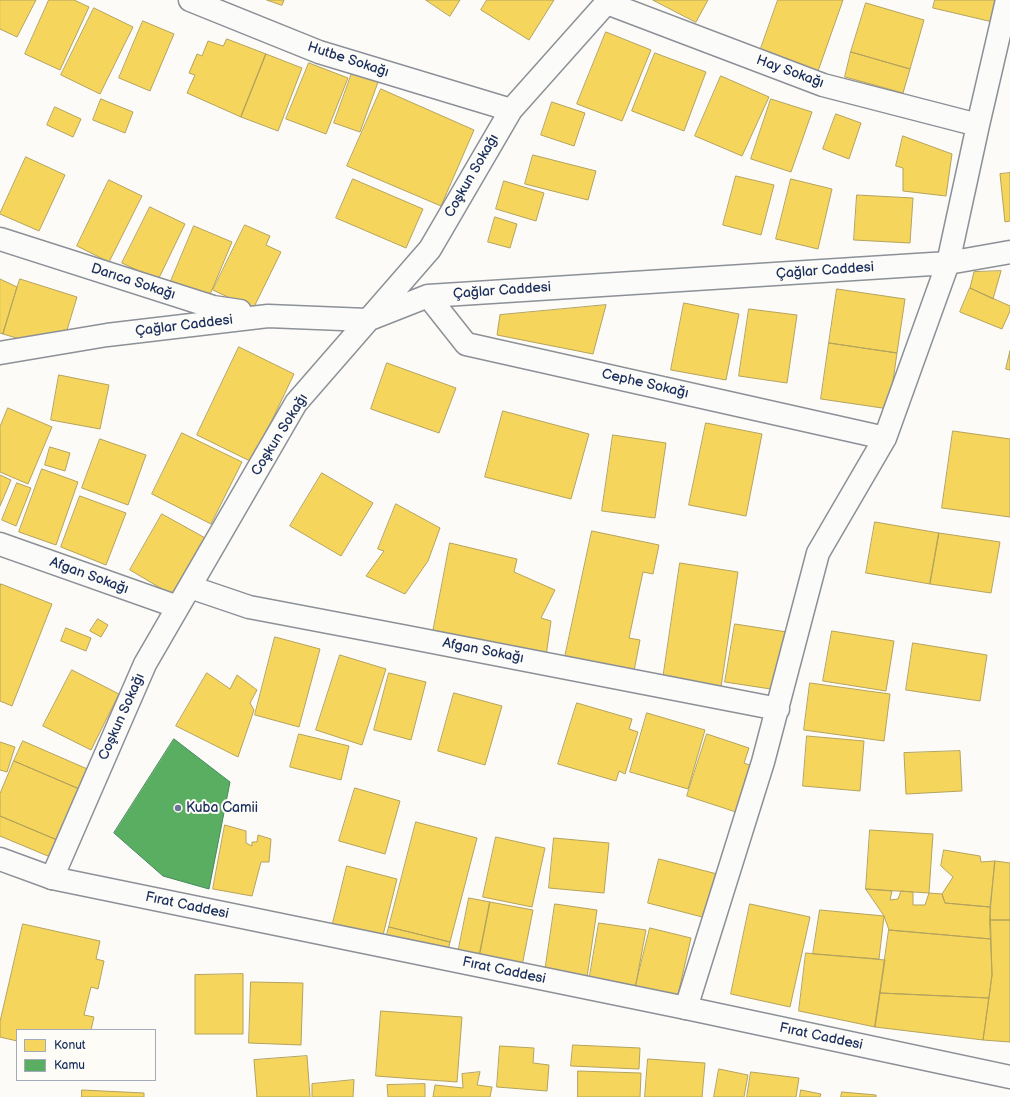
<!DOCTYPE html>
<html>
<head>
<meta charset="utf-8">
<style>
	body { margin:0 }
	#map { position:relative; width:1010px; height:1097px; overflow:hidden; background:#fcfbf8; font-family:"Balsamiq Sans",sans-serif }
	canvas { display:block }
	.legend { position:absolute; left:16px; top:1029px; width:140px; height:52px; box-sizing:border-box; background:#fdfcf7; border:1px solid #a3aaba; margin:0; padding:5px 7px; list-style:none; font-size:12px; color:#1b2f5e }
	.legend li { display:flex; align-items:center; gap:8px; height:20px }
	.legend b { width:20px; border:1px solid #a3aaba }
</style>
</head>
<body>
<div id="map">
<canvas width="1010" height="1097"></canvas>
<ul class="legend">
<li><b style="height:11px;background:#f6d55c"></b>Konut</li>
<li><b style="height:11px;background:#5aae61"></b>Kamu</li>
</ul>
</div>
<script>
const context = document.querySelector('canvas').getContext('2d');
context.lineJoin = 'round';
function fillPath(path, color) {
  context.fillStyle = color;
  context.fill(path, 'evenodd');
}
function strokePath(path, color, width, dash) {
  context.strokeStyle = color;
  context.lineWidth = width;
  context.lineCap = dash ? 'butt' : 'round';
  context.setLineDash(dash || []);
  context.stroke(path);
}
function write(font, color, halo, rows, align = 'center') {
  context.font = font + ' "Balsamiq Sans",sans-serif';
  context.lineWidth = 4;
  context.setLineDash([]);
  context.textBaseline = 'middle';
  context.strokeStyle = halo;
  context.fillStyle = color;
  for (const [text, x, y, turn = 0] of rows) {
    context.save();
    context.translate(x, y);
    context.rotate((+turn || 0) * Math.PI / 180);
    context.textAlign = isNaN(turn) ? turn : align;
    if (halo) context.strokeText(text, 0, 0);
    context.fillText(text, 0, 0);
    context.restore();
  }
}
const homes = new Path2D(`
	M0,0H36L17,37L0,29Z
	M49,0H74L89,7L60,70L25,54Z
	M267,0H284L282,5Z
	M426,0H460L450,16Z
	M487,0H554L529,40L481,10Z
	M653,0H708L696,22Z
	M778,0H843L817,74L759,54Z
	M935,0H1002L997,23L933,8Z
	M866,3L924,20L910,69L851,52Z
	M94,8L133,27L100,94L61,75Z
	M143,21L174,34L150,91L119,78Z
	M606,32L651,50L622,121L577,104Z
	M227,39L266,54L241,117L187,93L195,75L189,73L197,54L202,56L208,41L223,46Z
	M851,52L910,69L903,93L845,77Z
	M655,53L706,72L684,131L632,111Z
	M266,54L302,68L278,131L241,117Z
	M309,63L348,78L326,134L286,119Z
	M352,73L378,82L360,132L334,123Z
	M721,76L769,97L742,156L695,136Z
	M381,89L474,130L441,206L347,166Z
	M101,99L133,112L125,133L93,120Z
	M771,99L812,112L791,172L751,159Z
	M552,102L585,113L574,146L541,135Z
	M55,107L81,119L73,137L47,125Z
	M836,114L861,123L849,159L823,149Z
	M903,136L952,154L946,196L903,191V168L896,166Z
	M533,155L596,171L588,200L525,184Z
	M26,157L65,175L39,231L0,214Z
	M1010,173V221L1005,222L1000,174Z
	M736,176L774,185L761,235L723,225Z
	M353,179L423,209L406,248L336,218Z
	M791,179L832,189L818,249L776,239Z
	M109,180L142,196L109,262L77,246Z
	M504,181L544,193L536,221L496,209Z
	M857,195L913,198L910,243L854,240Z
	M150,207L185,224L158,280L122,263Z
	M495,217L517,224L510,248L488,242Z
	M245,225L270,236L266,245L281,252L253,309L213,290Z
	M194,226L232,242L209,297L171,281Z
	M1001,271L993,299L970,288L974,272Z
	M0,279L17,287L3,334L0,333Z
	M20,279L77,297L64,340L44,334L40,345L3,334Z
	M970,288L1010,306V311L1002,329L960,312Z
	M837,289L905,299L897,353L829,343Z
	M684,303L739,314L726,380L671,370Z
	M606,305L593,354L497,335L500,315Z
	M749,309L797,315L787,383L739,376Z
	M829,343L897,353L889,409L821,399Z
	M239,347L294,374L252,462L197,435Z
	M1010,351V370L1006,369Z
	M387,363L456,388L439,433L371,409Z
	M59,375L109,385L100,429L51,420Z
	M8,408L52,427L28,484L0,472V427Z
	M503,411L589,434L571,499L485,477Z
	M706,423L762,434L746,516L689,505Z
	M953,431L1010,439V517L942,508Z
	M182,433L242,462L211,524L152,494Z
	M613,435L666,443L655,518L602,511Z
	M100,439L146,455L128,505L82,488Z
	M50,447L70,453L65,471L45,465Z
	M42,469L78,482L56,545L19,532Z
	M322,473L373,503L341,556L290,526Z
	M0,475L11,480L0,506Z
	M17,483L31,488L16,526L2,520Z
	M80,496L126,513L106,565L61,547Z
	M396,504L440,528L428,561L405,594L366,576L384,551L378,549Z
	M162,514L207,539L174,596L130,570Z
	M875,522L939,533L930,584L866,573Z
	M592,531L659,545L653,574L643,572L629,638L640,640L634,671L565,657Z
	M939,533L1000,542L991,593L930,584Z
	M450,543L517,559L514,572L555,590L541,618L551,621L546,656L433,632Z
	M680,563L738,572L721,687L663,679Z
	M1,584L52,604L12,706L0,701V588Z
	M98,619L108,625L101,637L90,631Z
	M735,624L787,632L777,690L725,682Z
	M66,628L91,638L86,651L61,641Z
	M832,631L894,641L886,691L823,681Z
	M275,637L320,649L299,727L255,715Z
	M913,643L987,655L980,701L906,690Z
	M340,655L386,669L362,745L316,730Z
	M72,670L119,694L91,750L43,726Z
	M207,673L230,689L237,675L257,690L250,703L254,710L238,757L176,726Z
	M389,673L426,682L411,740L374,730Z
	M810,683L890,694L884,741L804,730Z
	M454,693L502,706L485,765L438,751Z
	M577,703L632,719L629,729L638,732L625,774L619,771L616,781L558,764Z
	M647,713L705,730L688,789L630,772Z
	M299,734L349,746L341,780L290,767Z
	M707,734L749,748L744,763L755,767L739,813L687,796Z
	M807,736L864,741L860,791L803,786Z
	M23,741L92,771L84,791L14,761Z
	M0,742L15,747L7,772L0,770Z
	M960,751L962,791L906,794L904,753Z
	M14,761L84,791L62,842L0,816V794Z
	M355,788L400,801L385,854L339,841Z
	M0,816L62,842L55,859L0,836Z
	M416,822L477,838L450,942L389,927Z
	M225,825L246,831V843L252,846V842H257L258,835L271,839L269,862H261L252,896L213,889Z
	M870,830L933,834L929,893L866,889Z
	M496,837L545,848L532,907L483,897Z
	M554,838L609,843L604,893L549,888Z
	M944,850L980,856L981,862L995,861L990,907L945,903L942,894L953,877L941,866Z
	M659,859L721,875L710,919L648,903Z
	M995,861L1010,863V920H990Z
	M347,866L397,879L382,939L332,927Z
	M866,889L892,891L890,900L898,899L901,891L913,892V905H925L929,893L942,894L945,903L990,907L991,939L889,930L884,916Z
	M469,898L490,902L478,963L457,958Z
	M490,902L533,910L521,971L478,963Z
	M555,904L597,910L586,984L544,978Z
	M750,904L810,917L790,1007L731,994Z
	M820,910L884,916L879,959L813,954Z
	M990,920H1010V1042L983,1040L992,975Z
	M599,923L646,930L635,989L589,981Z
	M23,924L100,941L96,959L104,961L98,989L91,987L84,1015L94,1017L91,1030H17V1041L0,1037V1022Z
	M389,927L450,942L447,954L386,938Z
	M650,928L691,938L677,999L635,989Z
	M889,930L991,939L992,975L989,998L880,993Z
	M806,953L885,960L875,1027L799,1011Z
	M243,974V1034H195V975Z
	M251,982L303,983L301,1045L249,1043Z
	M880,993L989,998L983,1040L875,1027Z
	M381,1011L462,1017L457,1082L376,1076Z
	M573,1045L640,1048L639,1069L571,1066Z
	M500,1046L534,1048L533,1063L549,1065L547,1091L497,1087Z
	M307,1056L310,1097H257L254,1060Z
	M648,1059L705,1063L702,1097H645Z
	M719,1069L748,1075L744,1097H714Z
	M578,1071L641,1073L640,1097H578Z
	M480,1072L477,1085L492,1087L490,1097H433L435,1085L463,1088L462,1074Z
	M751,1072L799,1078L796,1097H747Z
	M354,1080L353,1097H312V1084Z
	M425,1084V1097H388L387,1085Z
	M82,1090L144,1093V1097H82Z
	M801,1090L821,1094L820,1097H800Z
	M842,1092L876,1095V1097H841Z`);
fillPath(homes, '#f6d55c');
strokePath(homes, '#b4a35d', 1);
const public = new Path2D(`
	M174,739L230,782L209,889L163,876L114,833Z`);
fillPath(public, '#5aae61');
strokePath(public, '#478860', 1);
const minor = new Path2D(`
	M190,0L319,52L511,110
	M607,3L823,85L978,125
	M0,239L213,307L240,311
	M428,296L466,344L885,438
	M0,353L107,335L268,316L367,320L428,296L948,263L1010,252
	M0,544L178,607
	M190,587L249,607L407,637L778,709
	M52,878L145,664L296,403L430,249L511,110L609,0
	M686,1008L763,762L818,553L885,438L948,263L978,125L1007,0`);
const tertiary = new Path2D(`
	M0,859L52,878L686,1008L1010,1077`);
strokePath(minor, '#8c9097', 25);
strokePath(tertiary, '#8c9097', 25);
strokePath(minor, '#fbfbf9', 22);
strokePath(tertiary, '#fbfbf9', 22);
for (const [x, y, r, color] of [
	[178,808,4,"#6a7694"]
]) {
  const dot = new Path2D();
  dot.arc(x, y, r, 0, 2 * Math.PI);
  context.fillStyle = color;
  context.fill(dot);
  strokePath(dot, '#fdfcf7', 1.5);
}
write('14px', '#1b2f5e', '#fdfcf7', [
	["Hutbe Sokağı",348,60,18],
	["Hay Sokağı",790,72,20],
	["Coşkun Sokağı",472,176,-60],
	["Çağlar Caddesi",825,271,-4],
	["Darıca Sokağı",133,282,18],
	["Çağlar Caddesi",502,291,-4],
	["Çağlar Caddesi",184,326,-7],
	["Cephe Sokağı",645,384,13],
	["Coşkun Sokağı",280,435,-58],
	["Afgan Sokağı",89,576,20],
	["Afgan Sokağı",483,651,11],
	["Coşkun Sokağı",122,717,-66],
	["Fırat Caddesi",187,906,12],
	["Fırat Caddesi",504,971,12],
	["Fırat Caddesi",821,1037,12]
]);
write('14px', '#1b2f5e', '#fdfcf7', [
	["Kuba Camii",186,808]
], 'left');
</script>
</body>
</html>
